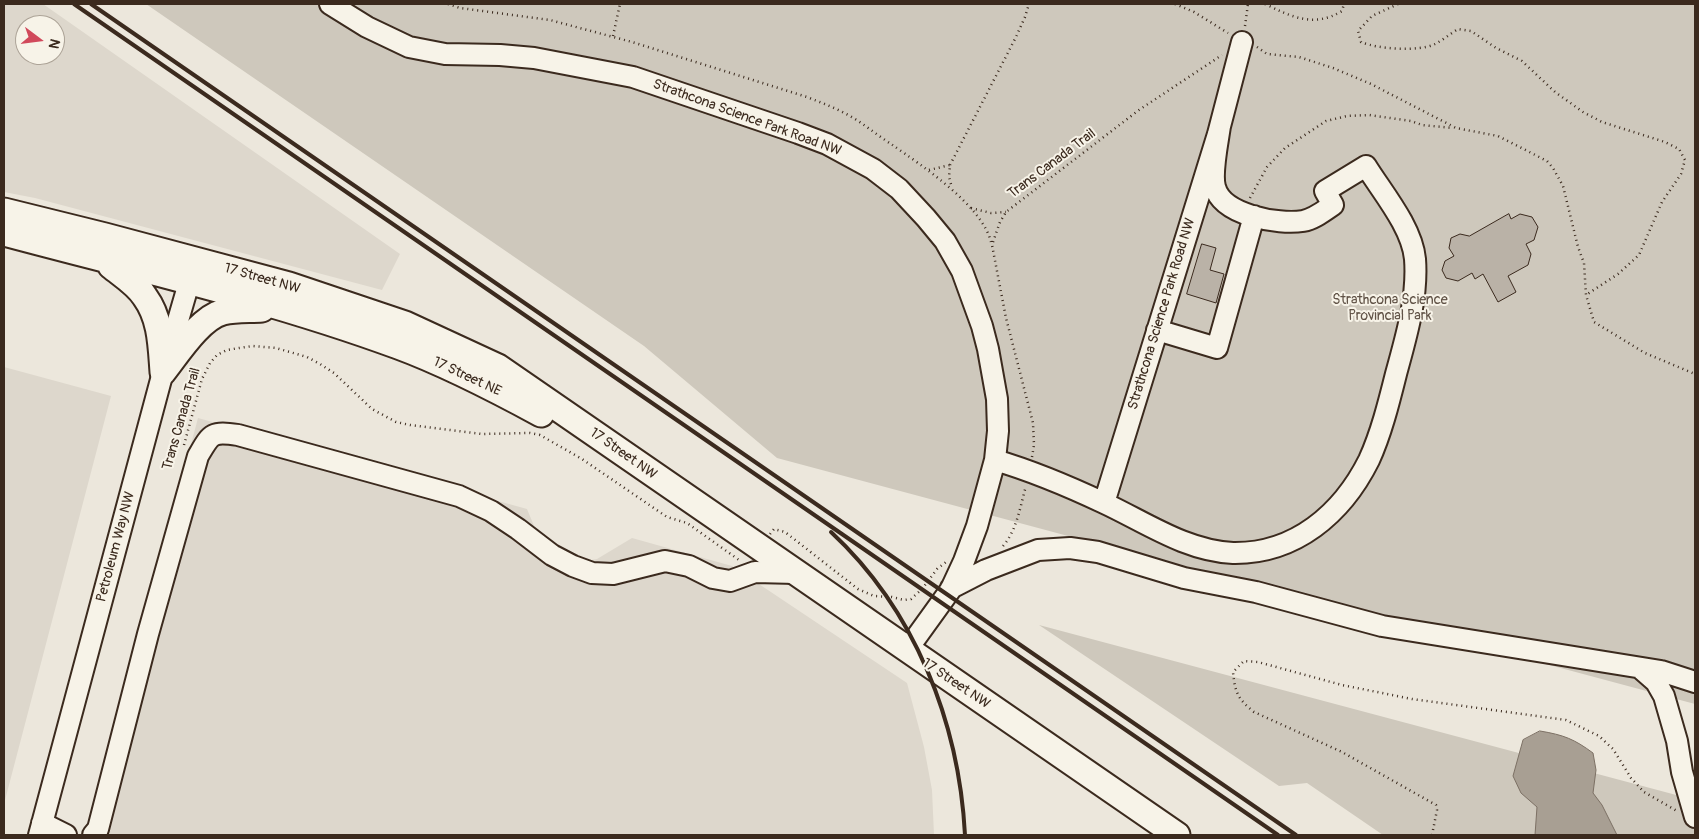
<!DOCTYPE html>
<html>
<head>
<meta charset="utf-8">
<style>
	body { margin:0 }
	#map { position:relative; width:1699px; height:839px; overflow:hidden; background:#ece7dc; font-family:Pangolin,sans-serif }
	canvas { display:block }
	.frame { position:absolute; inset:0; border:5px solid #3b2a1e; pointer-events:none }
	.north { position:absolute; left:15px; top:15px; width:50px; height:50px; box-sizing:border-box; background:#f7f3e8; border:1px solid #aca397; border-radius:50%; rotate:105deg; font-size:14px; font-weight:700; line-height:20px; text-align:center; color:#3b2a1e }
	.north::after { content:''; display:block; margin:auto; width:18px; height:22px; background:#d1495b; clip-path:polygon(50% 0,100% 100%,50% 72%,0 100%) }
</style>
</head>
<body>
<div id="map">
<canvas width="1699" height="839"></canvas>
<div class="frame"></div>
<div class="north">N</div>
</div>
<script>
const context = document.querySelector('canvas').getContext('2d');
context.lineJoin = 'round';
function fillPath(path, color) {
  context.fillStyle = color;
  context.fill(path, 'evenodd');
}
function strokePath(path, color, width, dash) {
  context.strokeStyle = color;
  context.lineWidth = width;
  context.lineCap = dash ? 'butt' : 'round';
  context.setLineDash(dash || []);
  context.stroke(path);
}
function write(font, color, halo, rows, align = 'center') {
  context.font = font + ' Pangolin,sans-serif';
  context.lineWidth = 4;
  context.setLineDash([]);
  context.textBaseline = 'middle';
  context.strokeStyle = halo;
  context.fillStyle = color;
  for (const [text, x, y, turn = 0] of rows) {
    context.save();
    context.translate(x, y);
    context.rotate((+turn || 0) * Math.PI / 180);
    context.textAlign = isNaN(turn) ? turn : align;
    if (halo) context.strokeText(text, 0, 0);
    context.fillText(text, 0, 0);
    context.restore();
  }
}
fillPath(new Path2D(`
	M4,4H43L400,254L382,290L35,198L4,192ZM25,25H55V55H25Z
	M4,367L111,396L4,804Z
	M198,418L527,509L539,538L546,547L585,561L597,559L632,538L732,566L907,683L924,747L932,790L934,835H87Z`), '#ddd7cc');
fillPath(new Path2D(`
	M146,4H1695V704L777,458L644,346Z
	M1039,625L1695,800V835H1383L1307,783L1279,786Z`), '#cec8bc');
const water = new Path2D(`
	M1540,731C1564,735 1574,739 1593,753L1596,770L1593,793L1602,805L1617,835H1535L1537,807L1521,793L1513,776L1523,740Z`);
fillPath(water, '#a89f93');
strokePath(water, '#7c7064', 1);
const building = new Path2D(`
	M1509,214L1511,219L1520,214L1532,217L1538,227L1534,240L1526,244L1531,254L1528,265L1508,276L1516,292L1498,302L1483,274L1475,279L1472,273L1458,281L1446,278L1442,270L1445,261L1454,256L1449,248L1451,238L1460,234L1469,236Z
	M1202,244L1216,248L1210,270L1224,274L1216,303L1187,294Z`);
fillPath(building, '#bab2a7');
strokePath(building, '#3b2a1e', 1);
const minor = new Path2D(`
	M330,4L367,27L409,47L445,54L500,55L534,58L633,77L798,133L827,144L873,169L899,189L926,218L945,241L962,271L982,326L988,349L997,399L998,431L995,460L977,526L964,561L951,589L907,650
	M1157,330L1217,348L1254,216
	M995,460C1032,471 1068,486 1104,503C1145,522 1186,551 1233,553C1295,554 1342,514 1369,460C1381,434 1389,402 1396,374C1406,337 1418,298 1415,259C1412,227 1382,192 1366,166L1325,191L1333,205C1324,211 1314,219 1303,221C1278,225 1222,215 1215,187C1211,173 1218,141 1220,126
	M1104,503L1218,134L1242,42
	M951,588L986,570L1038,550L1070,548L1098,552L1184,578L1256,592L1382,626L1661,671L1695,682
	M1640,668L1656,682L1664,696L1677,741L1682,772L1695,817
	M42,823L66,835
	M39,835L163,372L193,269
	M93,835L98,829L148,634L198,456C211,434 211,431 238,435L459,496L491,511L518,529L552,555L573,566L592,573L613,574L665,561L689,566L713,578L730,581L755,572L796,573`);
const major = new Path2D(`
	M4,211L105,236L289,285L405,324L498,367L1177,835
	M4,233C135,268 270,299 398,346C447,364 495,389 541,414
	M111,266C122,275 137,284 145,297C161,319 161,346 163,372
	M163,372C178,353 200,318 223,312C235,309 250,310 262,309`);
strokePath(minor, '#3b2a1e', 24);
strokePath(major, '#3b2a1e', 29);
strokePath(new Path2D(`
	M448,4L460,8L550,20L632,42L807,97C822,103 836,108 850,116C864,124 877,135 891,144C921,165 982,205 991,242
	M1175,4L1194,12L1228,33
	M1265,4C1292,17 1314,28 1342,11L1344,4
	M1398,4L1372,16L1358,31L1361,42C1377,49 1419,52 1435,44C1443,40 1450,34 1458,29L1471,31L1496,48L1522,61L1555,92L1583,112L1602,122L1665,142L1679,149L1685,160L1681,174L1662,202L1639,255L1618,274L1586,295
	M1245,26L1248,4
	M613,36L620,4
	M1257,47L1267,54L1299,57L1333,68L1371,84L1456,128L1498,136L1547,161L1553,168L1563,186L1578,247L1584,263L1586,295L1594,322L1645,353L1695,374
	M950,165L1016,37L1025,17L1029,4
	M929,170L950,165L949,177L952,188
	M1250,198L1267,167L1285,148L1326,121L1347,116L1369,115L1411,121L1422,125L1453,128
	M971,208L991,213L1006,212
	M184,445L202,379L210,363L217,355L227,350L239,348L253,346L276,348L307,357L320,364L334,373L372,409L396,422L410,425L482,434L530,433L540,435L582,459L667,517L687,523L739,560
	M1032,457L1034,445L1033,423L1006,318L992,245L1000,222L1006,212L1139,110L1222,55
	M770,534L774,529L785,532L858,589L874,596L892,597L904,600L911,599L922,589L937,569L946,562
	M1003,546C1017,530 1020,507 1026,486
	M1432,835L1437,810L1436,805L1342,752L1254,712C1238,699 1235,693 1233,672L1244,661L1258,662L1342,685L1412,699L1566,720L1599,736L1613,749L1631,778L1644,792L1677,811`), '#3b2a1e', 2.5, [1, 4]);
strokePath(minor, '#f7f3e8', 20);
strokePath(major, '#f7f3e8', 25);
strokePath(new Path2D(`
	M74,4L1278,835
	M91,4L1296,835
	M831,532C915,610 959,722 965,835`), '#3b2a1e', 4);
write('14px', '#3b2a1e', '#f7f3e8', [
	["Strathcona Science Park Road NW",747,118,20],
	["Trans Canada Trail",1052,164,-37],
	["17 Street NW",262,279,16],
	["Strathcona Science Park Road NW",1162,314,-73],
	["17 Street NE",467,377,25],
	["Trans Canada Trail",182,419,-74],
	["17 Street NW",623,454,35],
	["Petroleum Way NW",116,547,-75],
	["17 Street NW",956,684,34]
]);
write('14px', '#605246', '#f7f3e8', [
	["Strathcona Science",1390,300],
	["Provincial Park",1390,316]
]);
</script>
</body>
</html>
